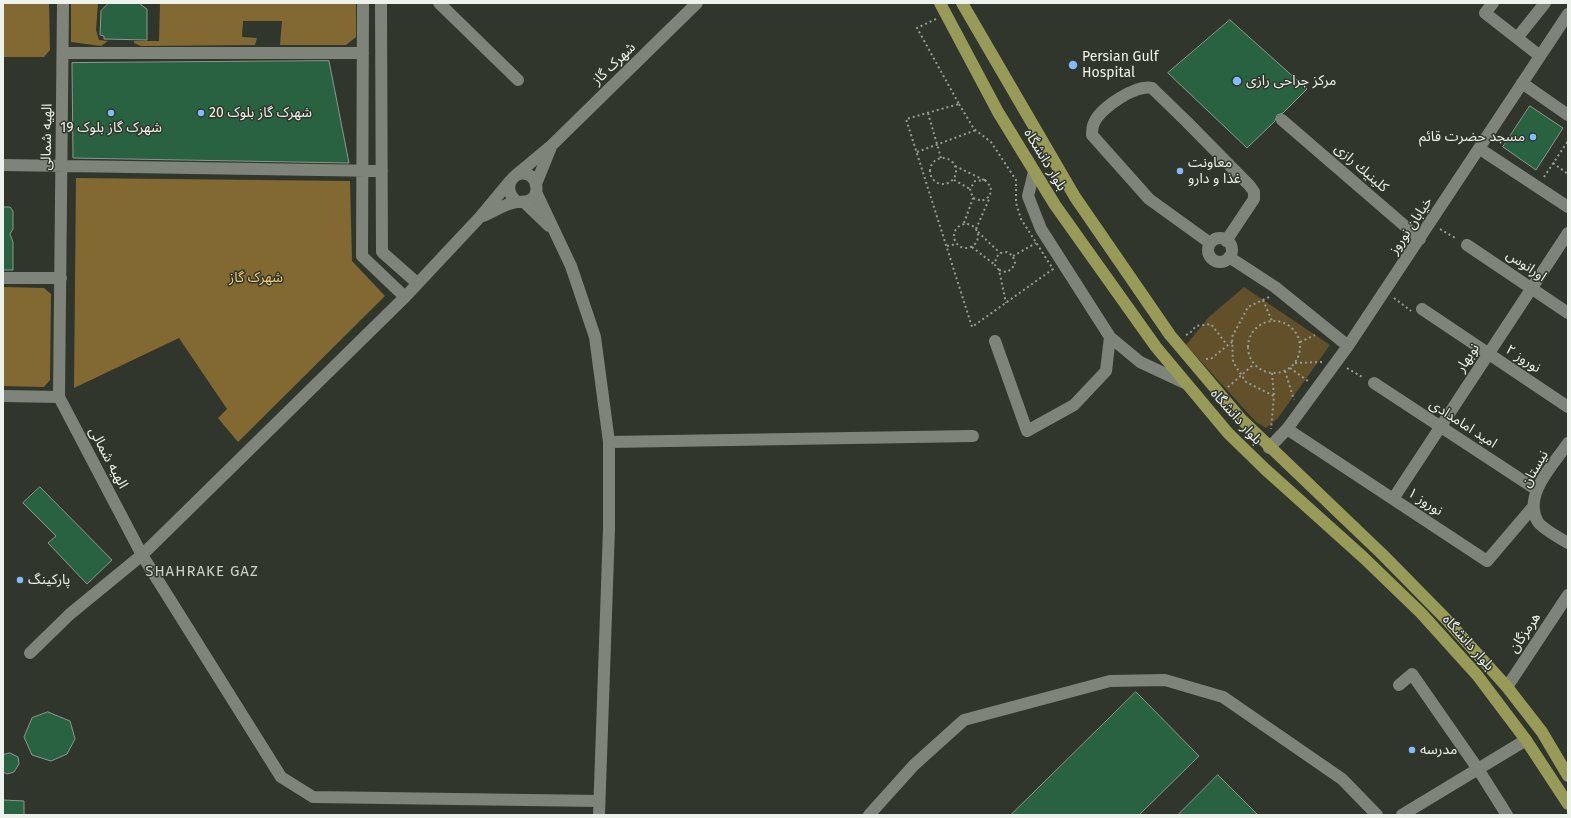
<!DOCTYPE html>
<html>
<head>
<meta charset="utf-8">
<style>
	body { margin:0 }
	#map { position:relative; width:1571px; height:818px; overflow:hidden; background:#31362d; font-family:"Fira Sans",sans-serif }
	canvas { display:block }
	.frame { position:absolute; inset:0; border:4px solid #eef2ec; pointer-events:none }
</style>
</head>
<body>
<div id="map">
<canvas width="1571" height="818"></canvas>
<div class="frame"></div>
</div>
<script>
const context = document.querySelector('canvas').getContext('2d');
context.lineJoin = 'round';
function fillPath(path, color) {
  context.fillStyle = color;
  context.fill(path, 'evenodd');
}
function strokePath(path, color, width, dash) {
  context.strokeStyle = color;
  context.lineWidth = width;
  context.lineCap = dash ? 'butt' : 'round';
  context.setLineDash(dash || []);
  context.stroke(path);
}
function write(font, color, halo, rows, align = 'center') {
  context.font = font + ' "Fira Sans","Noto Sans Arabic",sans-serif';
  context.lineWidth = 3;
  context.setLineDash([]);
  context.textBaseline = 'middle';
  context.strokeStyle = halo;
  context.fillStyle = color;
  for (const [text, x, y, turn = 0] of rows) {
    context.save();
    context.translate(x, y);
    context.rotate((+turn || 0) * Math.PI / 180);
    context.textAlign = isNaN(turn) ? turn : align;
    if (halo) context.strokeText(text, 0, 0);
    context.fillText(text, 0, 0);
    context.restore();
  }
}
fillPath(new Path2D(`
	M1244,287L1330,345L1278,418L1266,428L1256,422L1186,345L1209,317Z`), '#61502a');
fillPath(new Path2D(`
	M3,3H49L50,50L44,57H3Z
	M71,3H98L96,30L99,40L108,41L101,46L71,42Z
	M160,3H356V37L346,45H280L282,21H243L242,37L257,38L255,45L141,46L134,43V41H159Z
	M76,178L350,181L352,261L385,296L238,442L218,418L227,409L179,338L74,388Z
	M3,287L44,288L51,294L50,380L44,387L3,386Z`), '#826931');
const building = new Path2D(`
	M109,3H141V5L147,9V40L104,39V36L100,35L101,11Z
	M1230,20L1307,89L1283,113L1277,115L1275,121L1247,148L1168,73Z
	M329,61L349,163L73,158L72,63Z
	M1530,106L1563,128L1536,170L1503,147Z
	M3,207H10L13,211V229L10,234L13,242V270H3Z
	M40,487L112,560L87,584L48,543L56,536L23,503Z
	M1136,692L1199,756L1139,815H1011Z
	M48,712L70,721L75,739L67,754L51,761L32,755L24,737L32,718Z
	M10,753L18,757L19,764L14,772L7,774L3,772V755Z
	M1218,775L1258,815H1178Z
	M3,800L24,801V815H3Z`);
fillPath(building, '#286241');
strokePath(building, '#8c9890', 1);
strokePath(new Path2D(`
	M936,19L917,28L959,104
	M959,104L974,129L991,142L1016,180V203L1021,219L1053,269L972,327L906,119Z
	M928,113L941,158
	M917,152L976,130
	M930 171a13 13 0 1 1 26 0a13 13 0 1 1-26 0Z
	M1553,163L1568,174
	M955,166L984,180
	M1544,177L1568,141
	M954,180L970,189
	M985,180L991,187L990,196L982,201L973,198L970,189L975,181Z
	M964,223L973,198
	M954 236a12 12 0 1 1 24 0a12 12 0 1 1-24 0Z
	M976,229L990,197
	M1440,229L1457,239
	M978,232L1000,253
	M947,246L956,244
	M972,247L995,265
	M1013,256L1036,243
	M999,270L1006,272L1012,269L1015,263L1013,256L1007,252L1000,253L996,258L995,265L999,270L1006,303
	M1269,297L1248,307L1232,337L1233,362L1246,382L1274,396L1271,429
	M1394,298L1411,311
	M1263,300L1272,321
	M1248 347a26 26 0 1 1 52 0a26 26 0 1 1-52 0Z
	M1186,335L1190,333L1196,326L1211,324L1227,345
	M1300,342L1315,335
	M1206,359L1212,358L1233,341
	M1295,363L1322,362
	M1290,368L1308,381
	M1347,368L1364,378
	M1285,371L1294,400
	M1272,373L1274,396
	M1228,387L1254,364`), '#979c94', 2, [2, 3]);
strokePath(new Path2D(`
	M63,3L59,397L142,555L405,297L480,217L510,181
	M363,3L362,256L405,297
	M381,3L382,252L417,283
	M439,3L518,80
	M1493,3L1485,13L1540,56
	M1517,38L1545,3
	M63,53H363
	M1522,83L1568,115
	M1282,120L1420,239
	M1480,149L1568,207
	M3,165L382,171
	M1034,172L1028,196L1041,229L1110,337L1140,362L1185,383
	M516,175L552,145L697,3
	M536,184L551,147
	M536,192L571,266L595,337L609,442V528L599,815
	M525,203L549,226
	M483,216C493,212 506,203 517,202C523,201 527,203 532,199C538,194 538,183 532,177C518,165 498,186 517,202
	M1208 250a12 12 0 1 1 24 0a12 12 0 1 1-24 0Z
	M1210,243L1149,199L1092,135C1092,131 1092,127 1094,123C1100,108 1136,84 1152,88L1187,122L1250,186L1254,192V199L1226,241
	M1467,245L1568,313
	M1229,257L1275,287L1348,346
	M3,278H61
	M1422,309L1568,407
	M995,341L1027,431L1074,405L1106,371L1110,337
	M1374,383L1537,490
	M3,396L59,397
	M1287,429L1487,561L1533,507
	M609,442L973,436
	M1568,443C1554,464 1522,495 1538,522C1542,528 1561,539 1568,543
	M1269,448L1287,429L1348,346L1568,14
	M1393,499L1568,233
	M30,653L70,614L142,555L281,777L313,797L599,801
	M1399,685L1412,674L1478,769L1507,815
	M1507,687L1568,595
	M869,815L914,765L964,720L1110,681L1165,680L1223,697L1342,779L1377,815
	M1402,815L1526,740`), '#7e847a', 12);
strokePath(new Path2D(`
	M940,3L998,112L1055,205L1156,347L1228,433L1265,469L1364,558L1421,613L1477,675L1526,740L1568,804
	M962,3L1075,197L1170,335L1241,419L1383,555L1445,618L1507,687L1542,732L1568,776`), '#989a58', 12);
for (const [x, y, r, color] of [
	[1073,65,5,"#82bcfa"],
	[1237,81,5,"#82bcfa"],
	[111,113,4,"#82bcfa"],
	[201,113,4,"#82bcfa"],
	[1533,137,4,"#82bcfa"],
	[1180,171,4,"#82bcfa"],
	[20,580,4,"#82bcfa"],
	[1412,750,4,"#82bcfa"]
]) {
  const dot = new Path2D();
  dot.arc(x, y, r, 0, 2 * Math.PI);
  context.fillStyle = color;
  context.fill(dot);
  strokePath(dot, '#31362d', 1.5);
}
write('14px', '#eef2ec', '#31362d', [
	["Persian Gulf",1082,57],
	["Hospital",1082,73],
	["مرکز جراحی رازی",1246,81],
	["شهرک گاز بلوک 20",209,113],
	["شهرک گاز بلوک 19",111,128,"center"],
	["مسجد حضرت قائم",1525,137,"right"],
	["معاونت",1188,163],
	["غذا و دارو",1188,179],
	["پارکینگ",28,580],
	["مدرسه",1420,750]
], 'left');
write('14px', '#eef2ec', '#31362d', [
	["شهرک گاز",614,64,-44],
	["الهیه شمالی",47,137,-89],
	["بلوار دانشگاه",1045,160,59],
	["كلينيك رازی",1361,168,41],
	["خیابان نوروز",1411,226,-56],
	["اورانوس",1526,266,34],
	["نوبهار",1468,358,-57],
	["نوروز ۲",1523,359,33],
	["بلوار دانشگاه",1236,417,48],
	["امید امامدادی",1463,424,33],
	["الهیه شمالی",108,458,62],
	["نیستان",1535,469,-60],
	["نوروز ۱",1425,502,33],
	["هرمزگان",1525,633,-56],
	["بلوار دانشگاه",1468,643,48]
]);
write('14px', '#f4cd7a', '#31362d', [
	["شهرک گاز",256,278]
]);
context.letterSpacing = '1px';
write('15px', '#cad1c5', '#31362d', [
	["SHAHRAKE GAZ",202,572]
]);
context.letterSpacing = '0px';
</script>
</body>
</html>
